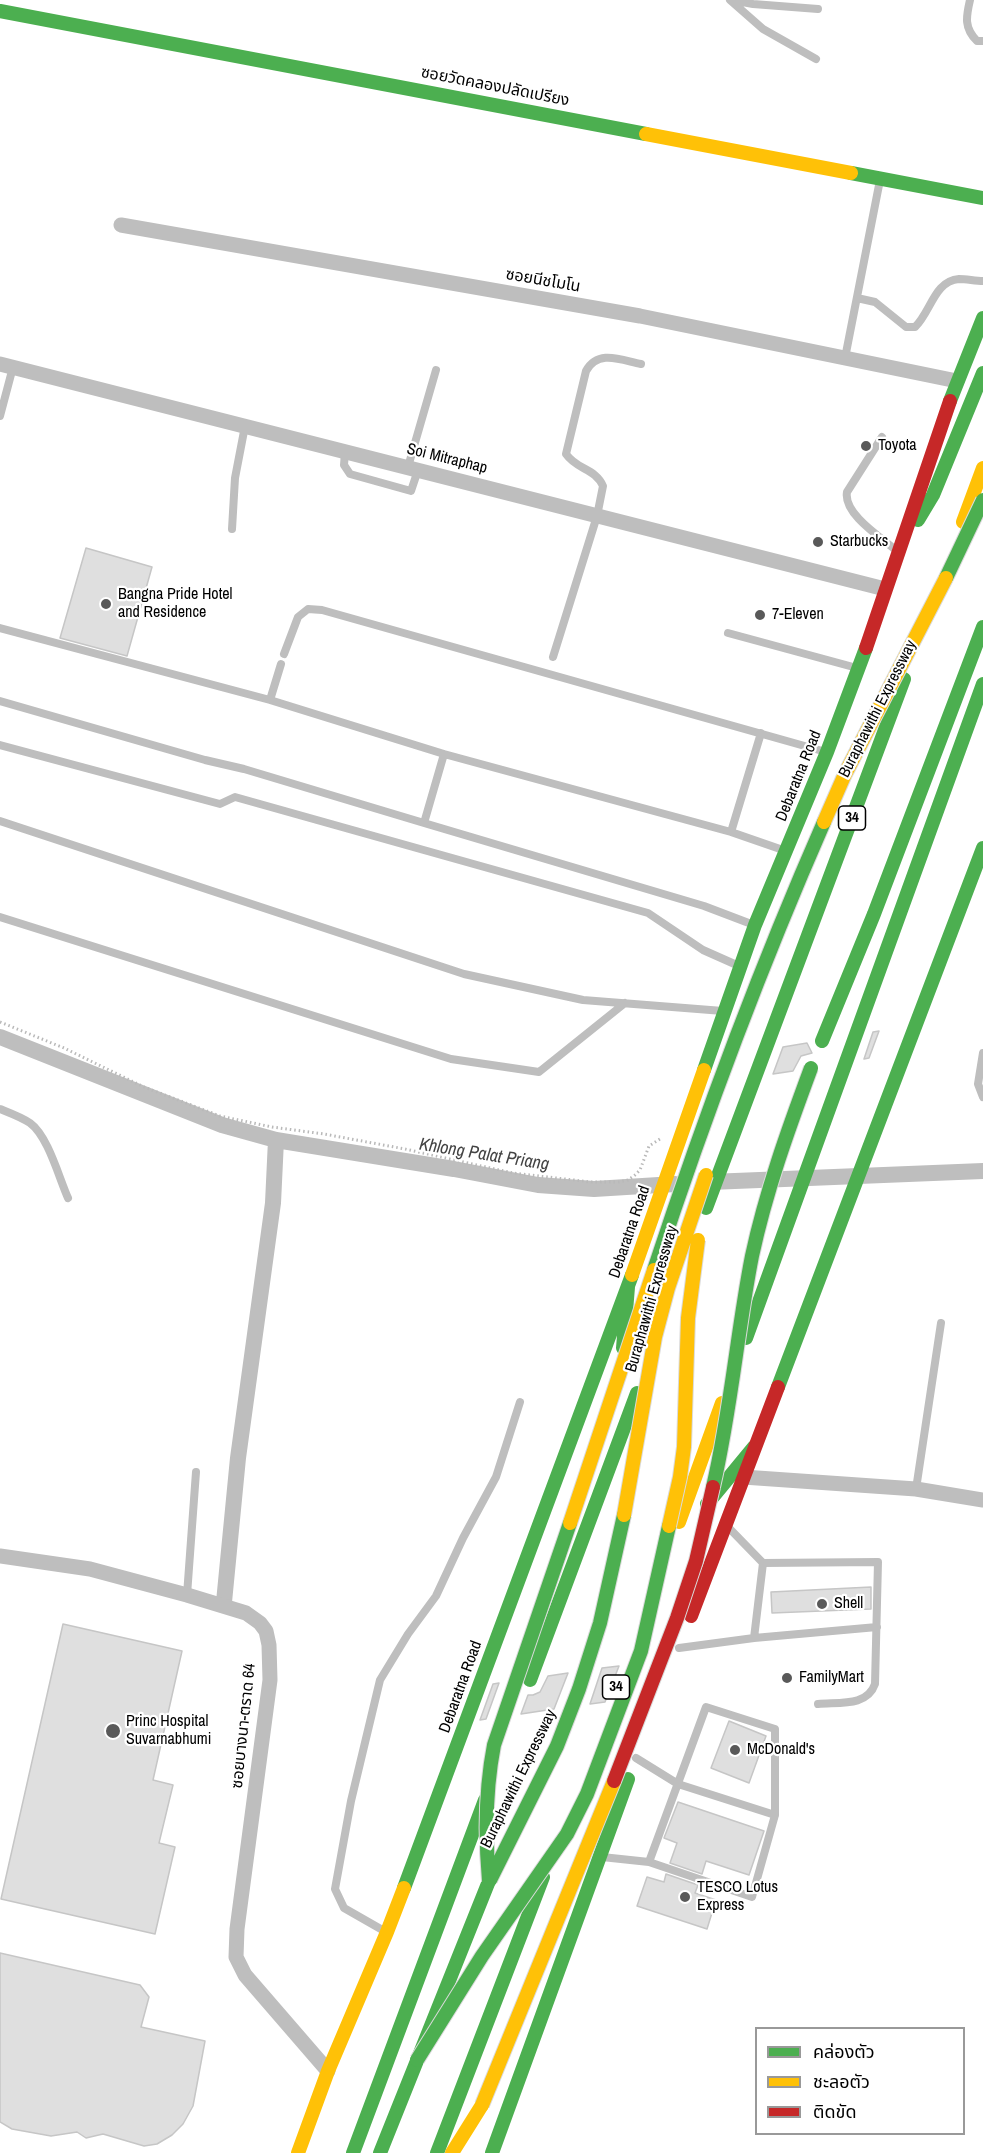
<!DOCTYPE html>
<html>
<head>
<meta charset="utf-8">
<style>
	body { margin:0 }
	#map { position:relative; width:983px; height:2153px; overflow:hidden; background:#fff; font-family:"Archivo Narrow","Noto Sans Thai",sans-serif }
	canvas { display:block }
	.legend { position:absolute; left:755px; top:2027px; width:210px; height:108px; box-sizing:border-box; background:#fff; border:2px solid #999; margin:0; padding:8px 10px; list-style:none; font-size:18px; color:#000 }
	.legend li { display:flex; align-items:center; gap:12px; height:30px }
	.legend b { width:30px; border:2px solid #999 }
</style>
</head>
<body>
<div id="map">
<canvas width="983" height="2153"></canvas>
<ul class="legend">
<li><b style="height:8px;background:#4caf50"></b>คล่องตัว</li>
<li><b style="height:8px;background:#ffc107"></b>ชะลอตัว</li>
<li><b style="height:8px;background:#c62828"></b>ติดขัด</li>
</ul>
</div>
<script>
const context = document.querySelector('canvas').getContext('2d');
context.lineJoin = 'round';
function strokePath(path, color, width, dash) {
  context.strokeStyle = color;
  context.lineWidth = width;
  context.lineCap = dash ? 'butt' : 'round';
  context.setLineDash(dash || []);
  context.stroke(path);
}
function fillPath(path, color) {
  context.fillStyle = color;
  context.fill(path, 'evenodd');
}
function write(font, color, halo, rows, align = 'center') {
  context.font = font + ' "Archivo Narrow","Noto Sans Thai",sans-serif';
  context.lineWidth = 4.5;
  context.setLineDash([]);
  context.textBaseline = 'middle';
  context.strokeStyle = halo;
  context.fillStyle = color;
  for (const [text, x, y, turn = 0] of rows) {
    context.save();
    context.translate(x, y);
    context.rotate((+turn || 0) * Math.PI / 180);
    context.textAlign = isNaN(turn) ? turn : align;
    if (halo) context.strokeText(text, 0, 0);
    context.fillText(text, 0, 0);
    context.restore();
  }
}
strokePath(new Path2D(`
	M0,1037L222,1125L276,1140L454,1169L538,1185L594,1189L675,1184
	M710,1182L983,1171
	M224,1602L238,1458L273,1203L276,1140`), '#bebebe', 16);
const building = new Path2D(`
	M86,548L152,567L127,656L60,638Z
	M879,1031L869,1058L864,1059L873,1032Z
	M807,1043L812,1053L801,1056L793,1071L773,1074L783,1047Z
	M871,1587V1609L772,1613L771,1592Z
	M63,1624L182,1651L153,1780L173,1785L159,1843L175,1847L155,1934L1,1899Z
	M619,1666L605,1702L590,1704L602,1668Z
	M568,1673L554,1709L521,1714L528,1695H533L540,1692L548,1676Z
	M499,1683L486,1719L480,1720L493,1684Z
	M729,1721L766,1736L749,1783L711,1768Z
	M678,1802L764,1831L749,1875L706,1861L702,1874L670,1863L677,1843L664,1838Z
	M666,1874L698,1885L695,1893L716,1900L707,1929L637,1906L647,1877L664,1882Z
	M0,1953L140,1985L149,1997L141,2027L205,2041L193,2106L183,2124L172,2135L157,2144L144,2146L103,2134L86,2138L77,2132L51,2136L12,2129L0,2122Z`);
fillPath(building, '#dfdfdf');
strokePath(building, '#c6c6c6', 1.5);
strokePath(new Path2D(`
	M0,1022L64,1048L144,1087L220,1116L272,1127L324,1134L405,1149L513,1173L591,1182H619L628,1180L635,1175L640,1170L649,1146L660,1139`), '#b9b9b9', 3, [1.5, 3]);
strokePath(new Path2D(`
	M730,0L763,29L816,59
	M732,0L753,4L818,9
	M970,0C966,17 964,28 977,41H983
	M857,298L875,302L906,327H915C931,312 934,281 959,279C967,279 975,281 983,281
	M845,358L880,180
	M0,416L13,367
	M882,437L847,492C843,514 882,538 897,551
	M345,452L344,465L350,474L411,491L418,470
	M408,467L436,370
	M232,529L235,478L245,426
	M0,628L270,700
	M728,633L857,668
	M284,654L298,617L308,609L322,610L826,752
	M553,657L597,516L603,486C595,468 577,470 566,454L586,371C598,349 621,360 641,364
	M281,664L270,700L444,754L424,823L704,906L754,925
	M0,701L205,760L244,769L424,823
	M0,745L220,804L235,797L648,913L703,950L739,966
	M444,754L731,832L783,850
	M0,821L464,974L583,1000L723,1011
	M731,832L761,733
	M0,917L451,1059L539,1072L625,1003
	M983,1053L978,1084L983,1097
	M0,1109C10,1113 21,1117 30,1123C48,1136 59,1178 68,1198
	M916,1489L941,1323
	M728,1527L763,1563L878,1562L875,1684C867,1707 839,1702 818,1704
	M187,1595L196,1472
	M754,1638L763,1563
	M679,1648L754,1638L877,1627
	M602,1857L649,1862L752,1897L775,1815L678,1784L636,1758
	M649,1862L706,1707L775,1729V1815
	M386,1932L344,1908L335,1889L351,1801L380,1680L408,1634L436,1596L463,1538L496,1477L520,1402`), '#bebebe', 8);
strokePath(new Path2D(`
	M121,225L640,316L957,381
	M0,364L885,589
	M743,1477L916,1489L983,1500
	M0,1556L90,1569L187,1595L246,1613L260,1623L266,1631L269,1645L270,1680L237,1929L236,1957L245,1975L328,2071`), '#bebebe', 15);
strokePath(new Path2D(`
	M0,11L646,134
	M851,173L983,198
	M950,401L983,318
	M918,520L933,495L983,373
	M822,1041L874,914L983,627
	M704,1070L755,925L827,752L866,648
	M706,1208L904,679
	M746,1338L983,684
	M623,1348L628,1287
	M778,1387L983,848
	M707,1504L754,1447
	M530,1680L637,1393
	M404,1888L632,1275
	M353,2153L485,1800
	M380,2153L489,1881
	M437,2153L543,1877
	M492,2153L628,1779`), '#4caf50', 14);
strokePath(new Path2D(`
	M646,134L851,173
	M963,522L983,468
	M632,1275L704,1070
	M679,1522L722,1403
	M298,2153L328,2071L387,1932L404,1888
	M452,2153L482,2105`), '#ffc107', 14);
strokePath(new Path2D(`
	M866,648L950,401
	M691,1616L778,1387`), '#c62828', 14);
const fastBridge = new Path2D(`
	M946,578L983,500
	M654,1270C704,1118 760,968 824,822
	M713,1487C731,1411 737,1332 752,1256C766,1191 788,1130 811,1068
	M490,1880L557,1746L579,1689L600,1623L624,1515
	M489,1881C485,1835 485,1791 494,1745L570,1523
	M417,2060L482,1956L567,1834L587,1794L641,1651L669,1526`);
const slowBridge = new Path2D(`
	M824,822L845,774L946,578
	M624,1515L655,1337L668,1288L706,1175
	M570,1523L654,1270
	M669,1526L680,1477L684,1447L688,1318L698,1240
	M482,2105L614,1781`);
const jamBridge = new Path2D(`
	M614,1781L677,1618L696,1561L713,1487`);
strokePath(fastBridge, '#dbdbdb', 16, []);
strokePath(slowBridge, '#dbdbdb', 16, []);
strokePath(jamBridge, '#dbdbdb', 16, []);
strokePath(fastBridge, '#4caf50', 14);
strokePath(slowBridge, '#ffc107', 14);
strokePath(jamBridge, '#c62828', 14);
for (const [x, y, r, color] of [
	[866,446,6,"#595959"],
	[818,542,6,"#595959"],
	[106,604,6,"#595959"],
	[760,615,6,"#595959"],
	[822,1604,6,"#595959"],
	[787,1678,6,"#595959"],
	[113,1731,8,"#595959"],
	[735,1750,6,"#595959"],
	[685,1897,6,"#595959"]
]) {
  const dot = new Path2D();
  dot.arc(x, y, r, 0, 2 * Math.PI);
  context.fillStyle = color;
  context.fill(dot);
  strokePath(dot, '#fff', 2);
}
for (const [x, y, w] of [
	[852,818,27],
	[616,1687,27]
]) {
  const box = new Path2D();
  box.roundRect(x - w / 2, y - 12, w, 24, 4.5);
  context.fillStyle = '#fff';
  context.fill(box);
  strokePath(box, '#000', 1.5);
}
write('bold 15px', '#000', null, [
	["34",852,818],
	["34",616,1687]
]);
write('16px', '#000', '#fff', [
	["ซอยวัดคลองปลัดเปรียง",495,87,11],
	["ซอยนีชโมโน",543,281,10],
	["Soi Mitraphap",447,459,14],
	["Buraphawithi Expressway",878,709,-63],
	["Debaratna Road",799,776,-68],
	["Debaratna Road",630,1232,-71],
	["Buraphawithi Expressway",652,1299,-74],
	["Debaratna Road",461,1687,-70],
	["ซอยบางนา-ตราด 64",244,1726,-84],
	["Buraphawithi Expressway",519,1779,-64]
]);
write('16px', '#000', '#fff', [
	["Toyota",878,446],
	["Starbucks",830,542],
	["Bangna Pride Hotel",118,595],
	["and Residence",118,613],
	["7-Eleven",772,615],
	["Shell",834,1604],
	["FamilyMart",799,1678],
	["Princ Hospital",126,1722],
	["Suvarnabhumi",126,1740],
	["McDonald's",747,1750],
	["TESCO Lotus",697,1888],
	["Express",697,1906]
], 'left');
write('italic 18px', '#434343', '#fff', [
	["Khlong Palat Priang",484,1155,9]
]);
</script>
</body>
</html>
